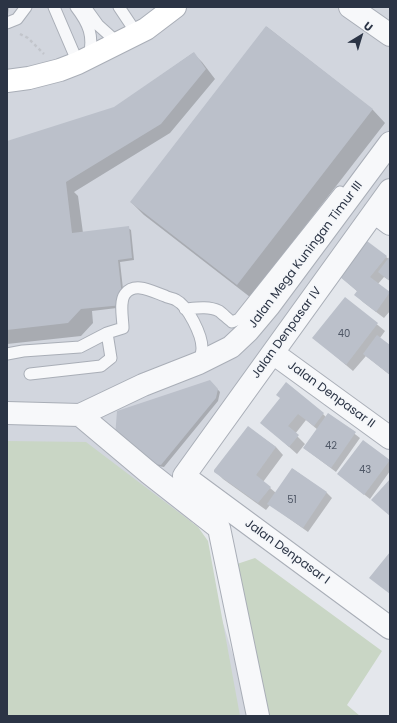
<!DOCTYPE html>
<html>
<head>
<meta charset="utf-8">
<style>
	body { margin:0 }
	#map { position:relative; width:397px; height:723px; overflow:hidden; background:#e4e7ec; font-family:Poppins,sans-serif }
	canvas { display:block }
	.frame { position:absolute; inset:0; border:8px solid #2b3445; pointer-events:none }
	.north { position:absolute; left:341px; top:16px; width:40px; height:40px; -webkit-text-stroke:3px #f4f6f9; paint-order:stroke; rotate:38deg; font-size:11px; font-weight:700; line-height:16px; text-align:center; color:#2b3445 }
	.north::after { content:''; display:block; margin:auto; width:14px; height:18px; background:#2b3445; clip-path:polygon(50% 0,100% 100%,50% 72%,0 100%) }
</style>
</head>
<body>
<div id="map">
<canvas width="397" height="723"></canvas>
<div class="frame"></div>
<div class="north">U</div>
</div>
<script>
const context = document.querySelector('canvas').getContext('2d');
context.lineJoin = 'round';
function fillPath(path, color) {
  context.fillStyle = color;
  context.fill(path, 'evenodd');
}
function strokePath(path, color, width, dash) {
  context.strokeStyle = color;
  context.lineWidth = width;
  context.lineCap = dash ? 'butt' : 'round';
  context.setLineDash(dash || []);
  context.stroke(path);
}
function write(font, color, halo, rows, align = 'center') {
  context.font = font + ' Poppins,sans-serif';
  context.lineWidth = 3;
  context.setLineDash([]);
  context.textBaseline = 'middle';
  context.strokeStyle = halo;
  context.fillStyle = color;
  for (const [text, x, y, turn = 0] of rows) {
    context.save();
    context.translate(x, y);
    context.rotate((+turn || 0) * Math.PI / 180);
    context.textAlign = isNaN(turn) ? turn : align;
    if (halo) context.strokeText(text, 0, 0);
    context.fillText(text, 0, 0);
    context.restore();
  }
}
fillPath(new Path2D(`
	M7,7H390V206L175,469L252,716H7Z`), '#d2d6de');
fillPath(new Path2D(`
	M7,441L86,442L198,527L208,541L240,716H7Z
	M255,558L382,651L347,705L360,716H268L237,564Z`), '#c9d6c5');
fillPath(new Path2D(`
	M7,7H9L7,22Z
	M267,27L373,110L385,123L250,297L144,215L131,202Z
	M193,53L202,62L215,79L170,133L74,192L78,196L83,233L128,228L131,230L134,260L120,262L125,307L92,311L93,323L81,336L7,344V142L115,108Z
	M386,257L389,259L390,258V281L384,277L378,284L390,293V311L384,318L363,302L356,295L358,292L341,277Z
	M345,298L385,331L380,338L390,347V375L366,356L353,371L314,338Z
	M210,381L220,392L218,401L164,467L151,465Z
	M281,398L323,414L326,417L329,414L360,438L336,472L304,448L318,430L306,420L295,434L305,444L297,454L262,423Z
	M248,427L276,447L283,455L263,482L276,493L293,469L327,493L332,498L308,532L270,505L266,510L223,479L215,471Z
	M363,441L390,461V471L370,499L338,474Z`), '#0003');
fillPath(new Path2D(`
	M266,26L373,109L237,285L130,202Z
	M194,52L206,69L161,124L66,182L72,233L129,226L132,258L118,260L123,305L81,309L68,323L7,330V141L114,107Z
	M367,241L387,256L370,277L390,292L376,312L354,295L357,291L340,277Z
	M390,256V281L378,272Z
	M345,297L378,323L346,365L312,338Z
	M377,335L390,345V375L363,354Z
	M210,380L218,389L216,398L161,465L147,463L115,437L117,411Z
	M286,382L324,413L314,426L298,414L288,426L299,435L289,447L260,423L280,398L276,395Z
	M328,413L356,432L331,468L303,448Z
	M248,426L276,447L256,475L271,487L258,503L214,472V470Z
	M363,440L390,460L364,495L337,474Z
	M292,468L327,492L303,528L267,504Z
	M390,479V516L371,500Z
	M390,552V594L369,578Z`), '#bbc0ca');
const service = new Path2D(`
	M54,7L78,63
	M76,7C89,24 94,36 89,57
	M85,7L98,25L118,43
	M119,7L137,34
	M7,23L17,19L26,7
	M185,309C196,308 209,306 219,311C223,314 228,319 232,322L239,319L340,192
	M7,354L23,351L80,347L107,333L123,328C123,319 119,302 125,294C135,281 153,292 165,296C168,298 173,298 176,300C188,306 202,335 202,348C202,353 200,358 199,363
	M30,374L101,366L111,358L107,333`);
const minor = new Path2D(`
	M350,7L390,35
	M390,190L184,476L390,628
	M374,212L390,224
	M273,353L390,438
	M7,413L80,415L143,385L199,363L231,347L248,331L269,306L390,143
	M80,415L149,473L219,528L258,716`);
const secondary = new Path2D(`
	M7,81L29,78L60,70L78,63L146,29L175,7`);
strokePath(service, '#a9aeb7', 13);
strokePath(minor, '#a9aeb7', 24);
strokePath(secondary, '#a9aeb7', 24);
strokePath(new Path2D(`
	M20,34L28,38L44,54`), '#c2c5cb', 2.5, [3, 3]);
strokePath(service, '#f7f8fa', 11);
strokePath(minor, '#f7f8fa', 22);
strokePath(secondary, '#fff', 22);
write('10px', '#4f5766', null, [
	["40",344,334],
	["42",331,446],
	["43",365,470],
	["51",292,500]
]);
write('12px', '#2b3445', '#f4f6f9', [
	["Jalan Mega Kuningan Timur III",306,255,-53],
	["Jalan Denpasar IV",287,333,-54],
	["Jalan Denpasar II",331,395,36],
	["Jalan Denpasar I",287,552,36]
]);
</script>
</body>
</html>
